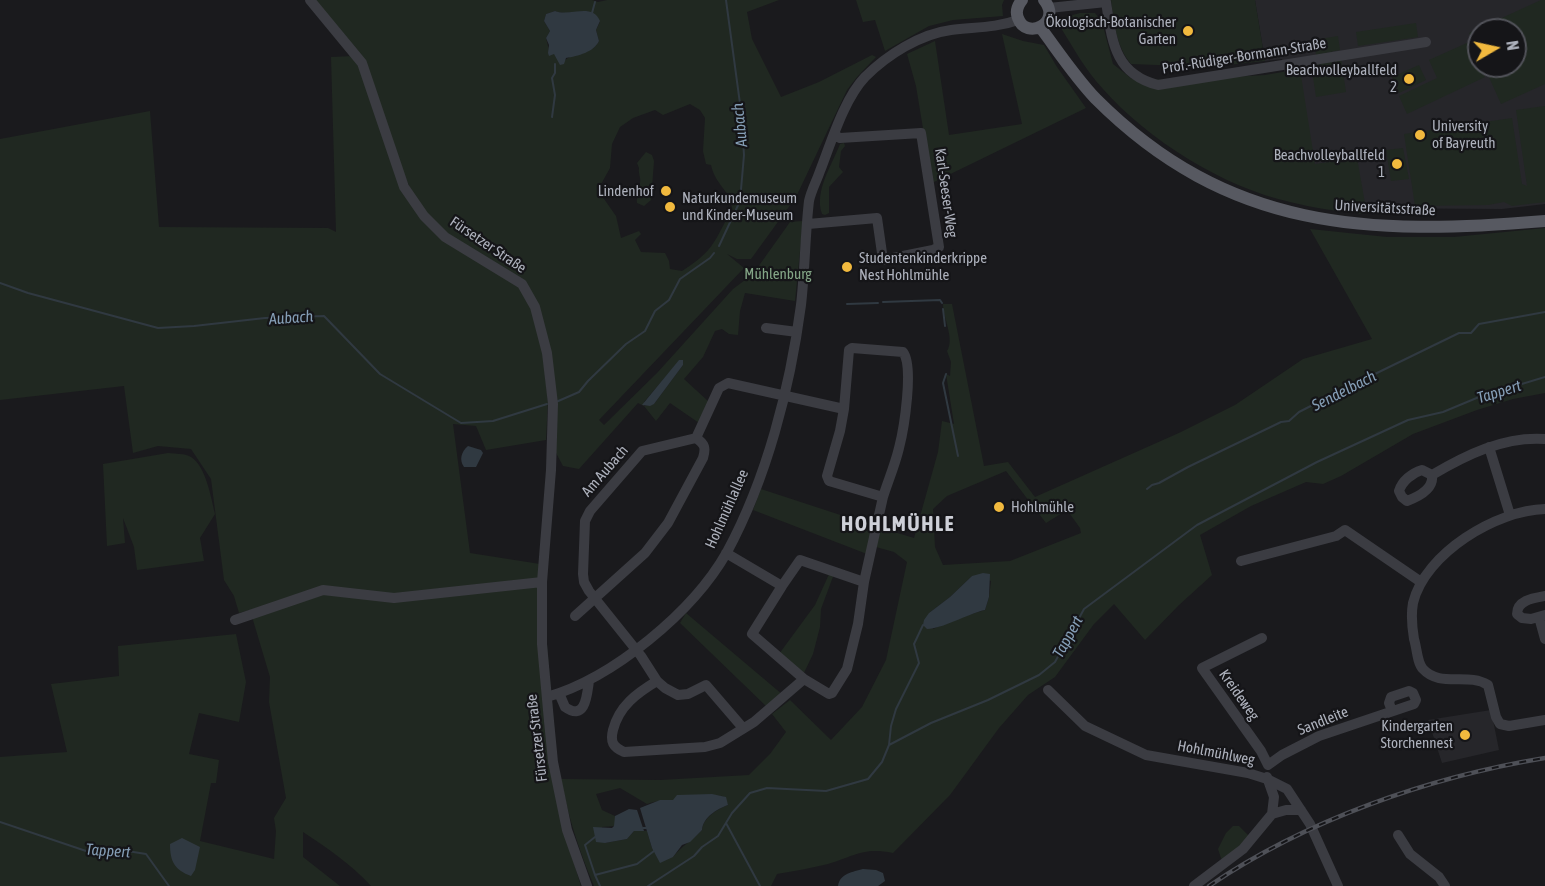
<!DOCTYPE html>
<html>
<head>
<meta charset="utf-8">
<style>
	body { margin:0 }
	#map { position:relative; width:1545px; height:886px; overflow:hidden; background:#1a1a1d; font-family:"Asap Condensed",sans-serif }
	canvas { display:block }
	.north { position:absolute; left:1467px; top:18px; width:60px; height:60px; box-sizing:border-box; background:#151518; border:2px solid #52535a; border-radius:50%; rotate:81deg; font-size:16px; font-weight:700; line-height:24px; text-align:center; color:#adb1bc }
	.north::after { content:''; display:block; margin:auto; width:21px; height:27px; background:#f1b93e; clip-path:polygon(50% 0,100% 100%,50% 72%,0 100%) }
</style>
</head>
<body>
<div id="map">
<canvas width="1545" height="886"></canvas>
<div class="north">N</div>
</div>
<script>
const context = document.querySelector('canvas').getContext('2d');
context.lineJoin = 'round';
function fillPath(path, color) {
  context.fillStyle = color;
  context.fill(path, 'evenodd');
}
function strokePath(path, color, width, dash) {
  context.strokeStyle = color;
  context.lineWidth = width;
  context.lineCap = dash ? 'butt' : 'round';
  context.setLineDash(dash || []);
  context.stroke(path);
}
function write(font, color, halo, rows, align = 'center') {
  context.font = font + ' "Asap Condensed",sans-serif';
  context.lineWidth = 4.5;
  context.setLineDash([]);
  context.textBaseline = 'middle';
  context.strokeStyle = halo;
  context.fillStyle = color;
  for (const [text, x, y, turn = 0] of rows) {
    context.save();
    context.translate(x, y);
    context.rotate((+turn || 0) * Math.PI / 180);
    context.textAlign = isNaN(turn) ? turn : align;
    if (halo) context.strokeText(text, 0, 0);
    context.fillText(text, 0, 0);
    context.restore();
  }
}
fillPath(new Path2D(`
	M1255,0H1545V204L1502,209L1353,208L1306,203L1282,59L1265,61ZM1479,30H1515V66H1479Z
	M1491,710L1499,750L1442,763L1428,720Z`), '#26262a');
fillPath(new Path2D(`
	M310,0H592L598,2L607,0H779L747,12L752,39L781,97L819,82L872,55L876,57L857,77L847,90L796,197L751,259H737L727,254L744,268L599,420L604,425L657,373L733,289L753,274L790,222L803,221L795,301L745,293L740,311L738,335L729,334L722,329L715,331L703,357L684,379L709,402L699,423L670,403L656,421L644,406L638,403L579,469L563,466L555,451L547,353L522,284L445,237L404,187L362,63ZM555,11C571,18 590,2 600,22L596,30L599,41C593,53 579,52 568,58C565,60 563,62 560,64L557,56L549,50L546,38L550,31L544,21L546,14ZM690,104L700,110L705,118L703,151L706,164L711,165C716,187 731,189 733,213C724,220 721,232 714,242C706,255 694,263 682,271L670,269L669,261L665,253L641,252L635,240L641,234L639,231L621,238L616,216L602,196L600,186L610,168L612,144L620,127L633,118L655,110L663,115ZM683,360V365L654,404L644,406V402L679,361Z
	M856,0H1004L1002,5L1003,16L953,20L929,26L885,51L875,20L863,22Z
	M1111,0H1255L1265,61L1208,67L1131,64C1116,46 1114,23 1111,0Z
	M1541,0H1545V84L1501,104L1484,66H1515V30H1479V56L1469,33Z
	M1080,13H1095L1102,22L1113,64L1132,79L1178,80L1265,75L1300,69L1315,164L1357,158L1366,209L1362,214C1338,211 1313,208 1290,202C1223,187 1148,140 1103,89C1086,71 1074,49 1061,28L1065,17Z
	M1416,23L1418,37L1358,46L1356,32Z
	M1002,34L1023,41L1044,45L1057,67L1086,108L932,183L916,86L907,54L935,41L949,135L1022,124Z
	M1338,36L1340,50L1316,55L1314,40Z
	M1469,42L1485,77L1407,114L1399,96L1437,78L1429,60Z
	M354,56L381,123L423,217L520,286L532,307L543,354L548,401L546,440L486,450L476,426L453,424L470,553L540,564L563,827L581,886H371C351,864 327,848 303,832V857L340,886H0V757L67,752L51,684L119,676L118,646L236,634L246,682L239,722L199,713L189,754L219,760L216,783H211L200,841L274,859L276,831L274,818L286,798L269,702L270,677L250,610L239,613L234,596L224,580L211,479L191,449L158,446L133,453L124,386L0,400V139L150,111L159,227L328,228L336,232L331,57Z
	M1341,59L1346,92L1316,97L1311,64Z
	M1419,65L1426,80L1399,93L1392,77Z
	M1545,106V202L1512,206L1504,202L1488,205L1415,206L1404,134L1512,118L1522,184L1527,186L1516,110Z
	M844,143L845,146L841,151L839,167L843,172L829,187V213L825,215L822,214C814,191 832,165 840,144Z
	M1403,148L1409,179L1391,181L1386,150Z
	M646,152L652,155L654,161L651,200L644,206L637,203C636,196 640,191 640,183C641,177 638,174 639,168L637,163Z
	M1545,228V393L1513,399L1477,410L1413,434L1341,476L1323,484L1306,482L1251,506L1200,535L1212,575L1179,605L1145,640L1114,604L1094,624L1055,677L1028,695L999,728L950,795L893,853C863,847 855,856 828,864C812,868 794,871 777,874L771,886H594C579,851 568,816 561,779L660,780L749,775L770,754L786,732L772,714L790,700L831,740L862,707L886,660L907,562L894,552L876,547L881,528L914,538L938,452L942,421L954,424L946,374L950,376L951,362L947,351C955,339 943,318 943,304H952L984,466L1008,462L1035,497L1181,432L1235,405L1303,359L1372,339L1310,229L1387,237H1454ZM1006,471L1046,523L1067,510L1080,528L1081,533L1010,561L943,565L935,547L933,509L947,496ZM972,576L991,581L989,597L985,610L958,618L933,629L929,613L950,597ZM620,788L647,804C658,800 667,801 677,800C693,797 707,795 723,796L728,805C717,809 703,818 702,830C692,840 682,846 673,857L652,848L647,831H634L627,839L605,843L602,827L615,826V816L602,810L596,794Z
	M168,453C176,454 184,453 191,457C206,466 211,498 215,514L200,538L204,561L137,570L134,547L123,518L125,543L107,546L103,464Z
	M761,489L874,526L867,554L753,510Z
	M830,572L834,574L821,609L820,627L813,654L803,675L779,654L815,605Z
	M686,613L783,695L768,708L680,623Z
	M1233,826H1239L1250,837L1222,861L1218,849L1226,833Z`), '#202821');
fillPath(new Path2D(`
	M555,11C570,17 592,2 600,21L596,30L599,41C594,52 578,56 566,58L564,64L560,65L554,54L549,56L548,53L549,45L546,38L550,31L544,21L546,14Z
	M679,360H683V365L654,404L650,406L642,405Z
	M468,446L481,450L483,453L476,467H464C459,460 461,452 468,446Z
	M983,573L990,574L989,597L985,610C967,614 942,629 927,629L923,625L924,620L929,613L950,597L972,576Z
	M712,794L726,797L728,805C717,809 703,817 702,830L690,842L682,845L673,857L660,863L652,848L640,808L660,800H673L677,795Z
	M629,809L637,810L644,831H634L627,839L605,843L596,842L593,827L612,828L614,826L615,816Z
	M182,838L200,847L195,870L191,876C175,870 170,862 170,844Z
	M863,869L876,870L883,873L885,881L878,886H838C840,873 853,872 863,869Z`), '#303941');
strokePath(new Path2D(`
	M592,13L595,2
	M552,117L555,95L552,78L555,73V64
	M719,246L740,201L744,155L741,111L726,0
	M0,283L28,293L158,328L194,326L265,318L324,316L380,374L461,423L493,421L547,404
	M883,302L940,300L942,303
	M847,304L878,303
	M943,309L945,326
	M946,374L943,383L958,456
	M556,402L579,392L588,381L626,344L645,331L655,311L669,300L680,279L710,258L714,253
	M1147,489L1152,485L1159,483L1188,467L1281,422L1289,421L1299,412L1340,391L1459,333H1471L1479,324L1545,312
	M889,745L931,723L988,700L1039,675L1055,662L1084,609L1197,525L1317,462L1408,420L1443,412L1479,397L1545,377
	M0,822L86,851L121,850L146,854L169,886
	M726,823L760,886
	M643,828H646
	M595,875L585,845L595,837
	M600,886L595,875L637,864L654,851
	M648,886L694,856L702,847L718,836L732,813L750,793L767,788L826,791L868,779L882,762L889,745L891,726L896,709L919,663L914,644L923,625`), '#303941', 2);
strokePath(new Path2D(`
	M310,0L362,63L404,187L424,216L445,237L522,284L535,307L547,353L553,404L551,470L542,582V644L549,721L553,762L567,830L587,886
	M1049,8L1106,2C1112,40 1114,74 1158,85L1426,42
	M808,224L877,218L883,260L933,250L939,247L921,133L840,138L834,135
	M766,328L797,332
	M844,409L849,350L852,348L903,352C914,366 904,429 899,448C895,465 888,481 883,497
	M1489,447L1510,515
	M1422,470L1432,475C1434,489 1418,497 1407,501L1402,497L1399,491C1402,481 1412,473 1422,470Z
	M1432,475C1466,455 1504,436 1545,439
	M1545,509C1497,510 1425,553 1413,603C1411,614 1412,627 1414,639C1417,648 1417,663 1423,669C1440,688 1468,672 1488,685L1496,717L1500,724L1509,726L1545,720
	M726,553L782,586L800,560L864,582L883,497L829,481L827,476L840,431L844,409L728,383L719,388L696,438L642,451L590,511L585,521L583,574L584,582L589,591L641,656L657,681L665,688L678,695L688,694L706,685L743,728
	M1241,561L1336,536L1345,530L1421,582
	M782,586L752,634L804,679L829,694L832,693L847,669L858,624L864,582
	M1545,596C1534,598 1517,600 1517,614L1522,618L1531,619L1545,615
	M575,616L645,553L668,523L703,458C706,448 705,444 696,438
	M1539,617L1545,639
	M235,620L323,590L394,598L542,582
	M1262,638L1202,668L1261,751L1268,765
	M657,681C637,693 619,706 613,730C610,742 613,747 624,752L705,747L720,743L754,722L804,679
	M1048,690L1085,726L1146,755L1248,773L1267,779L1287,789L1310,824L1338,886
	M559,693L565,707C586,722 587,694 589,681
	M547,697C613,678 693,612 727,552C767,478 790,388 801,305C805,270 805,235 809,201C811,191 817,180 820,171C831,143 844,99 865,77C887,55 920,34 951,30C974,27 996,28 1018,20
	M1268,765L1282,755L1319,736L1414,704L1416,700L1413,693L1409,691L1391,697L1389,703L1392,711
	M1267,777L1274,797L1272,814
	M1398,835L1410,854L1439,877L1445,886
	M1194,886L1243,849L1272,814L1286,810H1301`), '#3b3c42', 10);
strokePath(new Path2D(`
	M1022,0C1018,5 1015,11 1018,18C1026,41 1063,23 1044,0
	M1040,27C1058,51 1075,77 1096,99C1228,231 1369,236 1545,221`), '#575961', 12);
const rail = new Path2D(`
	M1209,886C1306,820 1429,777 1545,758`);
strokePath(rail, '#4e5057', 4.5);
strokePath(rail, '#151518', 2, [7]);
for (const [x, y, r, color] of [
	[1188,31,6,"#f1b93e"],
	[1409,79,6,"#f1b93e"],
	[1420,135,6,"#f1b93e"],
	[1397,164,6,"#f1b93e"],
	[666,191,6,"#f1b93e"],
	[670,207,6,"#f1b93e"],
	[847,267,6,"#f1b93e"],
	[999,507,6,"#f1b93e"],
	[1465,735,6,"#f1b93e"]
]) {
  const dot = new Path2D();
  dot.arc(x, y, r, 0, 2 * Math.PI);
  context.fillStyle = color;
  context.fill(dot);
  strokePath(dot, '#151518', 2);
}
write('15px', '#adb1bc', '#151518', [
	["Ökologisch-Botanischer",1176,22],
	["Garten",1176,39],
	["Beachvolleyballfeld",1397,70],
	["2",1397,87],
	["University",1432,126,"left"],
	["of Bayreuth",1432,143,"left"],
	["Beachvolleyballfeld",1385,155],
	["1",1385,172],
	["Lindenhof",654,191],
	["Naturkundemuseum",682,198,"left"],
	["und Kinder-Museum",682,215,"left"],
	["Studentenkinderkrippe",859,258,"left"],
	["Nest Hohlmühle",859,275,"left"],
	["Hohlmühle",1011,507,"left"],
	["Kindergarten",1453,726],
	["Storchennest",1453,743]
], 'right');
write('15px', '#adb1bc', '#151518', [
	["Prof.-Rüdiger-Bormann-Straße",1244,56,-9],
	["Karl-Seeser-Weg",946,193,82],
	["Universitätsstraße",1385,208,3],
	["Fürsetzer Straße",488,245,34],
	["Am Aubach",605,471,-49],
	["Hohlmühlallee",727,509,-66],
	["Kreideweg",1239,695,55],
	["Sandleite",1323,721,-22],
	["Fürsetzer Straße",537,738,-97],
	["Hohlmühlweg",1216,753,11]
]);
write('15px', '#84a687', '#151518', [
	["Mühlenburg",778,274]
]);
write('italic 16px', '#859eb6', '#151518', [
	["Aubach",740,125,-96],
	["Aubach",291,318,-4],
	["Sendelbach",1344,391,-27],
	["Tappert",1499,392,-17],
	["Tappert",1068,637,-61],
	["Tappert",108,851,4]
]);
context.letterSpacing = '1.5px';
write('bold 21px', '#ced0d8', '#151518', [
	["HOHLMÜHLE",898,524]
]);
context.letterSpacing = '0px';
</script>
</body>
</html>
